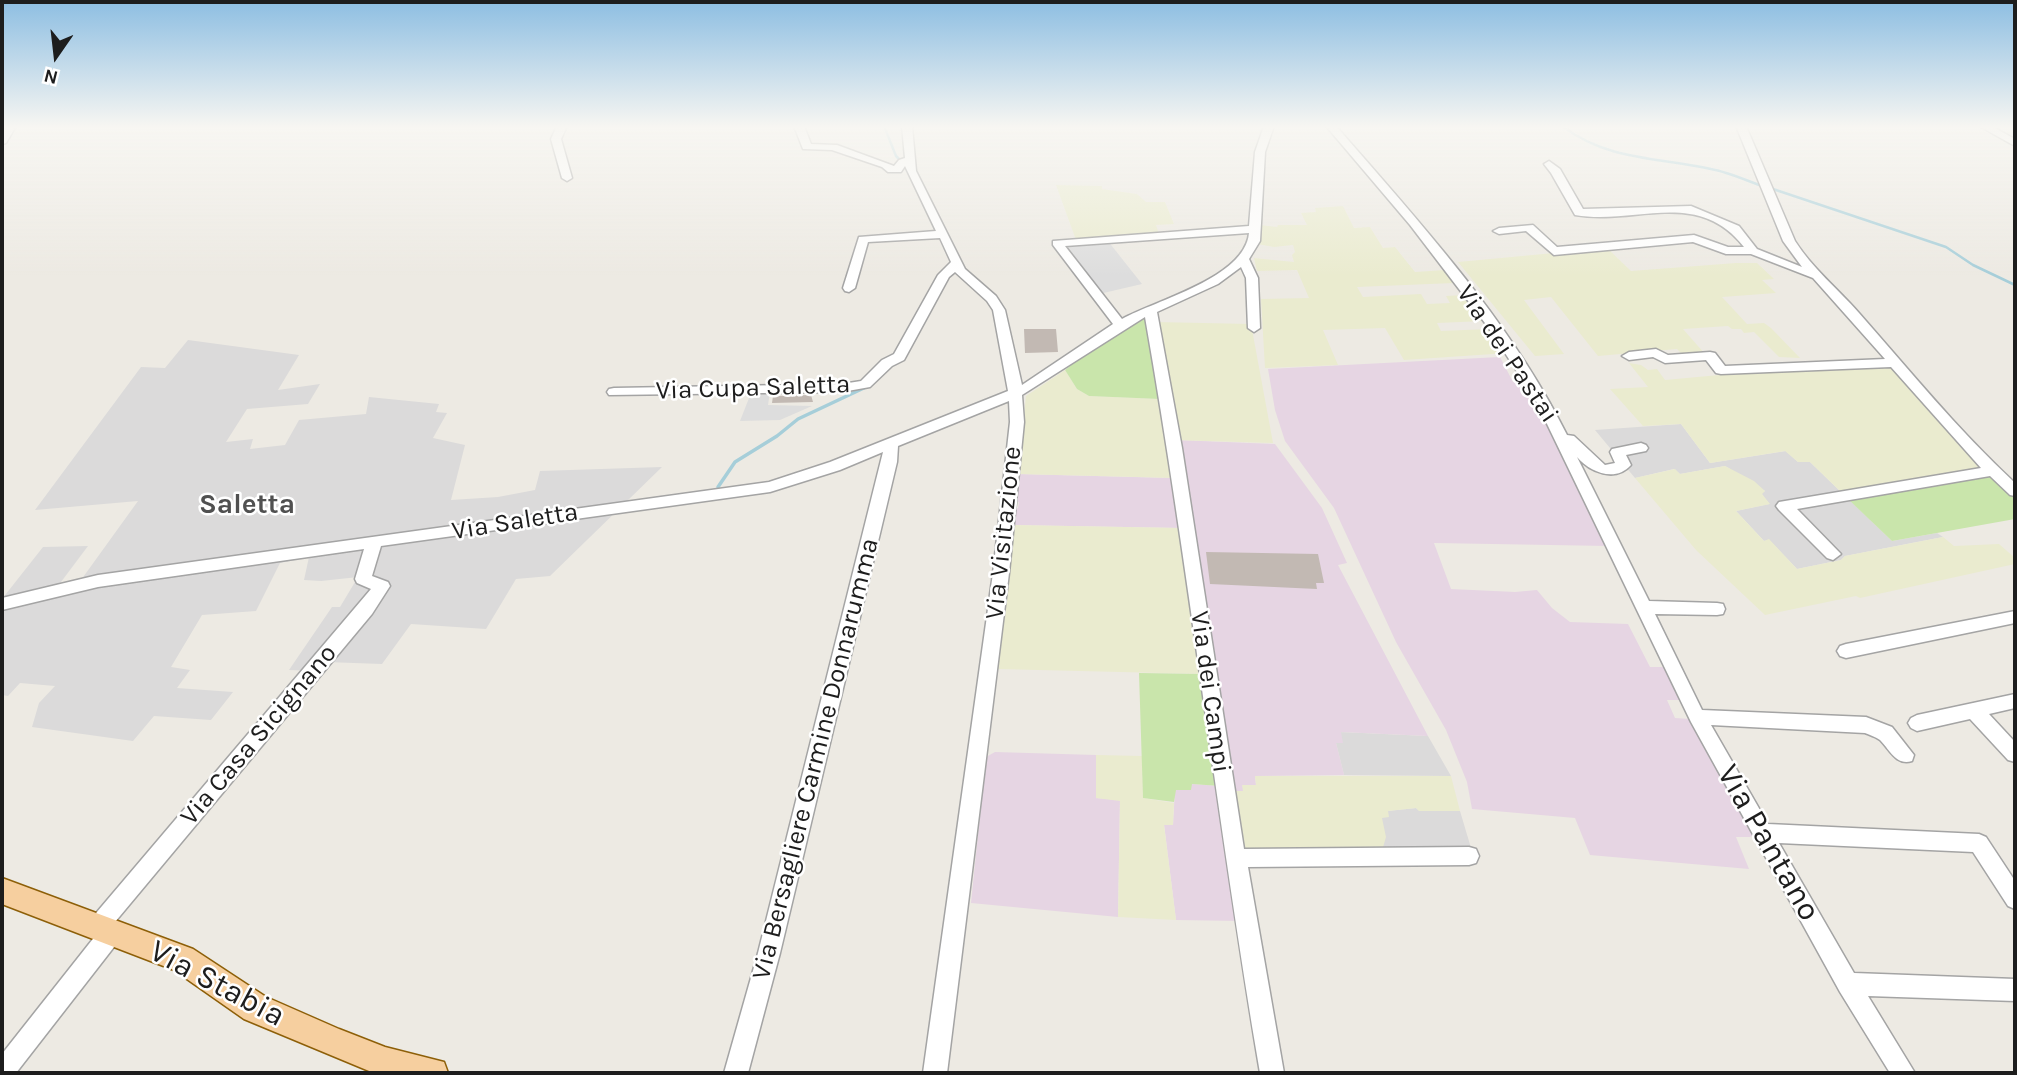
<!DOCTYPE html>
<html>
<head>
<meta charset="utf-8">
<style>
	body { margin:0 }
	#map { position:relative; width:2017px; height:1075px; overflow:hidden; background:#edeae3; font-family:Karla,sans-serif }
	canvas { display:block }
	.frame { position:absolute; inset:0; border:4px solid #1d1d1d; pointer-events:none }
	.north { position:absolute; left:21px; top:21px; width:70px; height:70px; -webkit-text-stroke:5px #fff; paint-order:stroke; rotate:194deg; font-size:19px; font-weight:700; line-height:28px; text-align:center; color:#1d1d1d }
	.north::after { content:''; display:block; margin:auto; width:24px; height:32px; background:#1d1d1d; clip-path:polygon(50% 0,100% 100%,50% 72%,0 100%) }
</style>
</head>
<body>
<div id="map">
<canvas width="2017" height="1075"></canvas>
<div class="frame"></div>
<div class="north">N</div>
</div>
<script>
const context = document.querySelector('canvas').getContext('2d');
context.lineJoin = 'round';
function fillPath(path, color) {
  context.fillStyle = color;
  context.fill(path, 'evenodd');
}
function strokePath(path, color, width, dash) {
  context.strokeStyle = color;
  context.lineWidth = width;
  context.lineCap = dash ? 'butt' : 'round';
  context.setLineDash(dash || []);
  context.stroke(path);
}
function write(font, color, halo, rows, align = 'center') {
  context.font = font + ' Karla,sans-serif';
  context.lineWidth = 5;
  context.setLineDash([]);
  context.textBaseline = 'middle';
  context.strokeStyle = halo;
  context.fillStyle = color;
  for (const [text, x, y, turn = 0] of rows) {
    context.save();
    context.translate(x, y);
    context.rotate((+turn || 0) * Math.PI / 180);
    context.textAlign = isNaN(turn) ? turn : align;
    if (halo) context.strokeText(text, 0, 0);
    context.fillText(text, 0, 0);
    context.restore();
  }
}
fillPath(new Path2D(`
	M188,340L299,355L278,390L320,384L308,404L247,409L226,442L253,439L250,449L285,445L299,420L366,414L369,397L439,404L436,412L447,413L433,438L465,445L451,500L498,497L535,490L540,471L662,467L550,576L516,579L486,629L411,624L382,664L326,662L318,671L289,670L332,607H340L358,577L321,581L304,580L309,557L280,563L256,611L202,615L171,667L190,670L177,688L233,692L211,720L154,716L133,741L32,727L39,703L55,686L20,683L8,696L2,695V599L43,547L88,546L58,586L81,580L138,501L35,510L141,367L165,368Z
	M1681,424L1710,463L1786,451L1798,462H1810L1892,541L1937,533L1943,537L1845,556L1841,560L1797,569L1769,540L1764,541L1736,511L1769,504L1761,493L1765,491L1725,466L1680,474L1674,469L1635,478L1595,430Z
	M1340,732L1428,736L1451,776L1344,775L1336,743Z
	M1416,808L1420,811H1460L1471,848L1382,851L1381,817L1387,811Z`), '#dbdada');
fillPath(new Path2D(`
	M1500,357L1513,382L1525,383L1574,474L1609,546L1434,543L1451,589L1515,592L1537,590L1552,608L1570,622L1628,624L1650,667H1665L1682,700H1667L1675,718L1690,719L1754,835L1750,837H1736L1749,869L1590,855L1575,818L1472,809L1467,782L1446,730L1396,642L1334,508L1285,441L1275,410L1268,369Z
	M1177,440L1275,444L1322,508L1347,563L1338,565L1428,736L1341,732L1343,743H1336L1344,775L1255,776L1256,785L1243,791H1228V757L1231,756L1228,741L1221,740Z
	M1018,474L1172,478L1181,528L1012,525L1014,510L1018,508L1019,502L1015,501Z
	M995,752L1096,755V798L1120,800L1118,917L971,903L986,757Z
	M1192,784L1220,786L1240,921L1176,920L1164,824H1173L1175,790Z`), '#e6d5e3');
fillPath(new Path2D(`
	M1056,185L1102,186V189L1137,194L1146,202H1165L1174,224L1156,225L1159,234L1076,240Z
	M1343,206L1354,228L1370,227L1383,248L1395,247L1415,272L1445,270L1454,283L1357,287L1363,297L1421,294L1427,304L1450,303L1446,296L1465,295L1484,321L1437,323L1441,331L1489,329L1508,353L1404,360L1385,328L1323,330L1338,365L1265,368L1261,299L1309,298L1297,270L1257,271L1254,258L1294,262L1292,255L1295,252L1293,245L1274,247L1257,244L1260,225L1277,227L1278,225H1307L1301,213L1316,212L1315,208Z
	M1607,248L1631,271L1736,263H1757L1774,279L1762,280L1776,293L1722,297L1747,324L1764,323L1771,328L1800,358L1779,357L1754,332L1744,333L1741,329H1732L1728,326L1683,329L1705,354L1683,355L1677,349L1598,356L1551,297L1524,300L1564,354L1535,356L1458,262Z
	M1154,322L1251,324L1273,443L1174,440Z
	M1629,363L1641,365L1648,370L1657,369L1665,380L1730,374L1893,364L1961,448L1980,466L1979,470L1843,494L1810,462H1798L1785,451L1710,463L1681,424L1643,426L1610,389L1648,387Z
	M1065,370L1077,389L1089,396L1160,399L1176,478L1018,474L1026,396Z
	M1725,466L1754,481L1765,491L1762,494L1770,504L1736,511L1764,541L1769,539L1797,569L1841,560L1845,556L1943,537L1954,546L1999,544L2015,558V564L1860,598L1856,596L1765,615L1696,550L1635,478L1675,469L1680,474Z
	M1012,525L1181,528L1203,674L997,669Z
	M1096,755L1142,756L1143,798L1174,803L1173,825H1164L1176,920L1118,917L1120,801L1096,798Z
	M1255,776H1451L1460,811H1419L1416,808L1388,811L1389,817L1382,818L1386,837L1382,851L1247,852L1242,847L1228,791H1243L1242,785H1256Z`), '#eaebcf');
fillPath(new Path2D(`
	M1147,315L1160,399L1089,396L1077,389L1065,370L1103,339Z
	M1987,476L1997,479L2015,494V519L1892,541L1848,499Z
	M1139,673L1203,674L1220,786L1192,784L1191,790H1176L1174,802L1143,798Z`), '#c9e5ab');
fillPath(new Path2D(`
	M1108,241L1142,284L1099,294L1065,247L1066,244Z
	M770,392L768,405L812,406L780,420L740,421L751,393Z`), '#ddd');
strokePath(new Path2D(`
	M884,126L896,156L901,161
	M1562,126C1609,161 1656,157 1711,169C1728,172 1745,180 1762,186
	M1770,188L1946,247L1973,265L2015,285`), '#a6ced9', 2.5);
strokePath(new Path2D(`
	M718,487L735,462L777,436L798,419L866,387`), '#a6ced9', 3.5);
fillPath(new Path2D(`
	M1024,329H1056L1058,352L1025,353Z
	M811,395L813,402L772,403L773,396Z
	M1206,552L1318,554L1324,583H1316L1317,589L1210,584Z`), '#c2b9b3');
const minor = new Path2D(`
	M6,126H16L6,143L2,144V133Z
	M557,126H567L561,139L572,178L567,181L562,178L551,139Z
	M794,126H804L811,144L837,145L894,166L899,160L905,158L902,126H912L916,171L965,269L996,296L1005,310L1022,385L1113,324L1053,245V241L1249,226L1255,152L1264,126H1274L1265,152L1260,241L1249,259L1258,278L1260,328L1254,332L1248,328L1246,278L1241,267L1218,284L1157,312L1182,448L1244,849L1469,847L1476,849L1479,856L1476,863L1469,865L1248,867L1284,1073H1260C1217,822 1189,568 1145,317L1022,395L1024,422L1009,573L947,1073H923L993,573L1010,422L1009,401L898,446L897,462L780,953L748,1073H724L758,953L883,452L840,470L770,492L381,546L372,576L388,582L390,586L372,614L115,922L121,924L124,931L121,938L16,1073H2V1054L96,935L91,933L87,926L91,919L371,589L357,583L355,579L364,549L98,587L2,610V598L98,575L769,482L830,462L1008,391L993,310L987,301L955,272L949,277L904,360L892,366L870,387L842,392L609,395L607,392L609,389L614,388L842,384L861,381L882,360L894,354L938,275L951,262L940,238L868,242L855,288L849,292L845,291L843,288L859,237L936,231L905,166L901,172H888L882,167L832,150L803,149ZM1249,233C1245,278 1156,300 1122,319L1065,246Z
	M1326,126H1336C1419,222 1510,320 1567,435L1574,436L1605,465L1615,463L1610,452L1612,449L1641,443L1646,445L1648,448L1646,451L1626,455L1631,465C1615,483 1590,472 1577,457L1649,601L1717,603L1723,604L1725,609L1723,614L1717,615L1655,614L1702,710L1866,717L1892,727L1914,755L1912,761C1896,766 1890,750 1880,740C1876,737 1870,735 1865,733L1711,725L1768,824L1979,834L1986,837L2015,881V909L2008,906L1973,852L1779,843L1854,973L2015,979V1001L1868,996L1915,1073H1890L1840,992L1691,722L1535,399L1488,327L1410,225Z
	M1736,126H1746L1795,241C1812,268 1838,289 1859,313C1910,371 1958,430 2015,483V496L2010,495L1990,476L1797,509L1841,554L1833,560L1827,558L1779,510L1776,506L1779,502L1981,468L1891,367L1721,374L1716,373L1706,360L1665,363L1653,357L1629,360L1622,356L1629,352L1656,349L1668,355L1710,352L1715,353L1725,366L1885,359L1813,278L1751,254H1726L1693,242L1554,255L1526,231L1499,234L1493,231L1499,228L1533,225L1557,247L1694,235L1728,247H1744C1697,187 1635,226 1575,215L1551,173L1544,164L1549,161L1560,169L1583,209L1691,206L1739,226L1757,249L1802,267L1783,241Z
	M1979,126H1991L2015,139V146Z
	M2015,611V623L1846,658L1840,656L1837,651L1840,646L1846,644Z
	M2015,694V708L1989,714L2015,742V762L2008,760L1970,719L1917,731L1911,728L1908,723L1911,718L1917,715Z`);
const major = new Path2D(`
	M2,878L193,949L266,997L339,1029L385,1047L444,1062L448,1073H374L244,1019L174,970L2,904Z`);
strokePath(minor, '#a4a4a4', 3);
strokePath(major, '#8d5f08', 3);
fillPath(minor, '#fff');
fillPath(major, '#f6cf9f');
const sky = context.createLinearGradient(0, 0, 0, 276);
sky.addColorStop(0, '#8dbee2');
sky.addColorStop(0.46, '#f7f6f2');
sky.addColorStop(1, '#f7f6f200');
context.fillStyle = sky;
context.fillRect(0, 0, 2017, 276);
write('26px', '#1d1d1d', '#fff', [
	["Via dei Pastai",1507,354,56],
	["Via Cupa Saletta",753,388,-2],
	["Via Saletta",515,522,-9],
	["Via Visitazione",1004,533,-84],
	["Via dei Campi",1210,692,82],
	["Via Casa Sicignano",259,735,-50],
	["Via Bersagliere Carmine Donnarumma",816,759,-76]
]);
write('bold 28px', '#505050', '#fff', [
	["Saletta",247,505]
]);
write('32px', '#1d1d1d', '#fff', [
	["Via Pantano",1768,843,60],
	["Via Stabia",217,984,28]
]);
</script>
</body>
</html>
